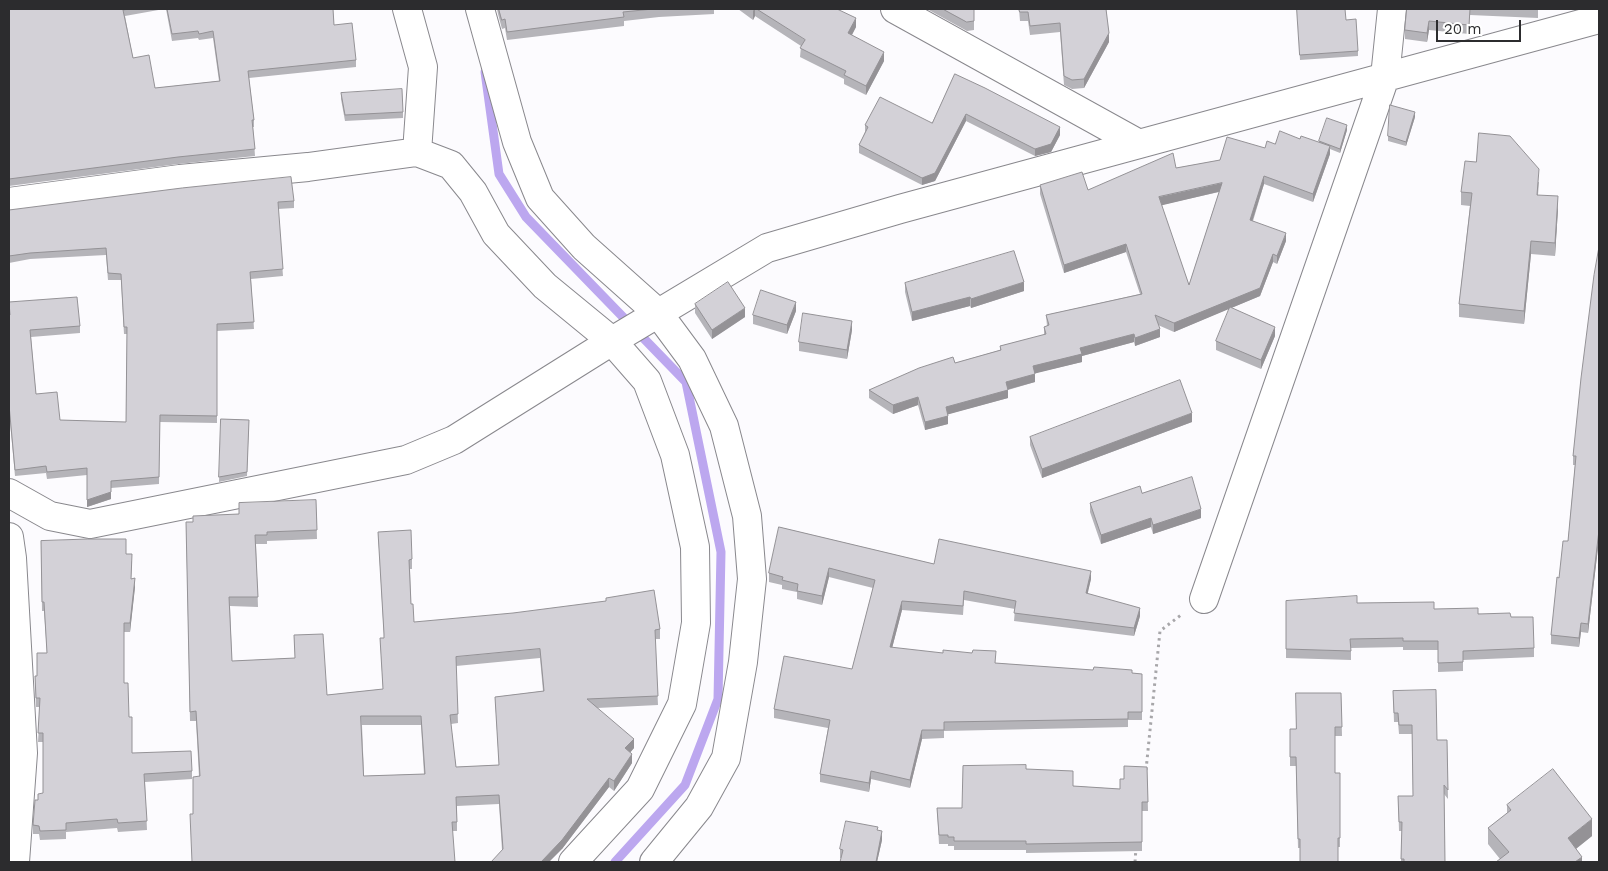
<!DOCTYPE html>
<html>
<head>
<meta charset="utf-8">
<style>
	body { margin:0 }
	#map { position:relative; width:1608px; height:871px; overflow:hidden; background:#fcfbfe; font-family:"Work Sans",sans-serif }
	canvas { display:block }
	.frame { position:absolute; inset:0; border:10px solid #2c2c2e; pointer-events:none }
	.scale { position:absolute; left:1436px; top:20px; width:85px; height:22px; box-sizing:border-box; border:2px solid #2c2c2e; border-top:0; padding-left:6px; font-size:15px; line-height:18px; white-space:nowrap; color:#2c2c2e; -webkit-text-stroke:4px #fff; paint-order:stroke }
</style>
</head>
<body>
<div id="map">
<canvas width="1608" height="871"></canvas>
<div class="frame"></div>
<div class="scale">20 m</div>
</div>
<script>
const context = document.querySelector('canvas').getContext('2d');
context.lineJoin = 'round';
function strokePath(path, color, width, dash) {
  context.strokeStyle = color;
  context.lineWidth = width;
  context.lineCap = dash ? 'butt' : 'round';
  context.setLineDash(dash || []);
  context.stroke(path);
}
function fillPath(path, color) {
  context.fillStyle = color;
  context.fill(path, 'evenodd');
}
strokePath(new Path2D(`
	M485,72L499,174L526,217L686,382L721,552L718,699L685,785L615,862`), '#bca7ef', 9);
const minor = new Path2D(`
	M407,9L423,67L417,152
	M480,9L517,142L540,198L584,247L658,313L692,359L724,426L747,516L752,579L743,662L726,758L699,807L654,862
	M895,9L1139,144
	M9,202L180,179L308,167L417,152L451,165L473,192L496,234L545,286L612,341L647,381L675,455L695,547L696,623L682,704L640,789L573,862
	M9,493L50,516L90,524L406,460L454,440L612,341L767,248L900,209L1599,19
	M1204,599L1385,77L1392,9`);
const major = new Path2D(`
	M9,537L12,558L23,753L15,862`);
strokePath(minor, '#89888d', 30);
strokePath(major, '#89888d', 30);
strokePath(new Path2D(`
	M1146,770L1160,631L1181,615
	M1135,862L1136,848`), '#a7a6a9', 3, [2.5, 4]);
strokePath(minor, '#fff', 28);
strokePath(major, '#fff', 28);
fillPath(new Path2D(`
	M9,9H164L125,16L133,58L155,88L219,81L213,38L199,40L198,38L172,41L166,9H333L334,25L356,60V67L249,78L254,120V127H253L255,156L178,164L9,186Z
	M497,9H714V14L659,17L624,21V26L507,40L505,28L502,29L498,14Z
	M738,9H837L856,27L852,35L884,61L866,95L844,84V79L800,57L801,46L755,16L753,20Z
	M927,9H974V30L967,31Z
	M1019,9H1106L1109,42L1084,88L1072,89L1064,85L1060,32L1030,35L1028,21H1020Z
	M1297,9L1346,20L1358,51V56L1300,60Z
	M1407,9H1538V18L1470,15L1469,34L1429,30L1427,42L1405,39V30Z
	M955,74L1060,135L1051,152L1035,156L966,121L935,181L922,185L859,153V145L865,132V125L932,123Z
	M341,93L403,112V118L345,121L341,99Z
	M1415,117L1406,146L1388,141V136Z
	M1347,130L1340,153L1330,149V154L1313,202L1264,184L1253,221L1286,241L1277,264L1273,262L1260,296L1231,308L1275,336L1261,369L1216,350V341L1230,308L1174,332L1158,325L1160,337L1135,346L1134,342L1082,356V362L1035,373V382L1008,390V398L948,414V424L925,430L918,405L893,414L869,398V390L955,363L1000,350V346L1044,335V327L1047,326L1046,315L1140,294L1126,252L1064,273L1040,194V185L1088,190L1176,168L1220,160L1265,148L1275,144L1300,139L1319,142V141ZM1219,192L1189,285L1161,205Z
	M1539,182L1538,195L1558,209L1555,256L1531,254L1524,324L1459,317V304L1470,206L1461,205V192Z
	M294,201V208L278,209L283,276L251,279L254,329L217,331V423L160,422L159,484L111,488V499L87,507V475L47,479L46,473L15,476L9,411V302L80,326V333L31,337L36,394L60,420L126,422L127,334H124L121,280H108L106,255L30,259L9,263V210Z
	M1599,247V539L1588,633L1581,632L1579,647L1551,644V635L1559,578L1568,541L1575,465H1573V456Z
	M905,283L1024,291L971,308L970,306L912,321L905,292Z
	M695,304L745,317L712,339L695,313Z
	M796,311L787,334L753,324V315Z
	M852,330L847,359L799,351V342Z
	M221,419L249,420L247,476L219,482Z
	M1192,422L1042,478L1030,445V437Z
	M1142,493L1201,518L1153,534L1151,527L1101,544L1090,512V503Z
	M316,500L317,539L267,541V544H256L258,607L230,606L232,661L295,658L294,635L327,695L383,689L380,638H384L378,532L412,559V569H410L411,604L414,622L660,629V639H655L658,705L597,708L634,748L630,753L632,763L614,791L609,787L562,849L502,850L499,804L457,806V831H452L193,814L199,777L196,721H190L186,522H193ZM540,658L543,691L495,697L499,765L456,767L451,724L458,723L456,666ZM362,725H421L424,774L364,776Z
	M779,527L934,564L1091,579L1087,593L1140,616L1134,636L1014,621L1015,609L964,600L963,615L902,610L892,648L995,663L1142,674V720H1128V727L944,731V738L922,739L910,788L871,779L869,792L820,782V774L828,728L774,718V709L852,669L873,588L829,577L822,605L797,599V592L782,589V585L769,582V573Z
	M41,541L126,554L132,562L131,579L135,587L130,632H124V683L129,717L132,753L192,771V779L145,782L147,830L118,832L117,828L66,832V839L40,840L39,834H33V825L38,800L43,793V742H38L40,707H36L35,676H37L47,653L44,611H42Z
	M1286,601L1357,603L1434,609L1511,617L1534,648V657L1463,660V671L1438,672V650H1403V647L1351,648V660L1286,658Z
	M1393,691L1437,740H1447L1448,799L1444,794L1445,862H1401L1402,831H1399L1398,796H1413L1412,734H1399L1398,722H1394Z
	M1341,693L1342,736H1335V773H1340V847L1298,848L1296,766H1290V729H1296Z
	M1147,767L1148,811H1142V851L1026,853V850H954V846H948V844H939L937,808H962L1026,769L1073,786L1120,789L1124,779Z
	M1507,805L1592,836L1576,849L1582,862L1500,859L1488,844V828L1507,814Z
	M878,831L882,840L877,862H840L841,858H840V849Z`), '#b5b4b9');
fillPath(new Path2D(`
	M754,9H755V16L753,20V11Z
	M856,18V27L848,42V33Z
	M1429,21V30L1427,42V33Z
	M1109,33V42L1084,88V79Z
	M884,52V61L866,95V86Z
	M1415,112V117L1406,146V142Z
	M966,114V121L935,181L922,185V178Z
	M1347,125V130L1340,153V149Z
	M1060,127V135L1051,152L1035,156V149Z
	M1330,146V154L1313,202V194Z
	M1264,176V184L1250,228V220Z
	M1222,183V191L1159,206V197Z
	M1558,196V209L1555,256V243Z
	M1286,233V241L1277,264V256Z
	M1531,241V254L1524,324V311Z
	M1126,244V252L1064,273V265Z
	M1273,254V262L1260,296L1174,332V323Z
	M1024,282V291L971,308V299Z
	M970,297V306L912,321V312Z
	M796,302V311L787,334V325Z
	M745,308V317L712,339V330Z
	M852,321V330L847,359V350Z
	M1275,327V336L1261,369V360Z
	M1160,329V337L1135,346V338Z
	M1134,334V342L1082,356V362L1033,374V366L1080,348Z
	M1035,374V382L1006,390V382Z
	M1008,390V398L946,415V407Z
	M918,397V405L893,414V405Z
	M1192,413V422L1042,478V469Z
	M948,416V424L925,430V422Z
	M111,492V499L87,507V500Z
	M1201,509V518L1153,534V525Z
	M1151,518V527L1101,544V535Z
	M1599,530V539L1588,633V624Z
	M829,568V577L822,605V596Z
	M1091,571V579L1086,601V593Z
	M135,578V587L130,632V623Z
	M902,601V610L890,656V647Z
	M1140,608V616L1134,636V628Z
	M1581,623V632L1579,647V638Z
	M922,730V739L910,788V780Z
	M634,739V748L625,758V748Z
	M632,754V763L614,791V781Z
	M871,771V779L869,792V783Z
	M609,778V787L562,849L549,862H541Z
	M1592,819V836L1568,855V838Z
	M882,831V840L877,862H876Z
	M1582,857V862H1575Z`), '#949296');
const building = new Path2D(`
	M9,9H129L123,10L133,58L149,55L155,88L220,81L213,31L199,34L198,31L172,34L167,9H333L334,25L352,23L356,60L248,71L254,120H252L255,149L178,157L9,179Z
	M499,9H653L623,12L624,17L507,32L505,19L502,20Z
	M757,9H837L856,18L848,33L884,52L866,86L844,75L846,71L800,48L805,40Z
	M943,9H974V21L967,22Z
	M1019,9H1106L1109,33L1084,79L1072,80L1064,76L1060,23L1030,26L1028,12H1020Z
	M1297,9H1345L1346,20L1356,19L1358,51L1300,55Z
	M1407,9H1470L1469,25L1429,21L1427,33L1405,30Z
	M955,74L985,88L1060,127L1051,144L1035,149L966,114L935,173L922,178L859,145L868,127L865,125L880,97L932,123Z
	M402,89L403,112L345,115L341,93Z
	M1390,105L1415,112L1406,142L1388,136Z
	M1327,118L1347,125L1340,149L1319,141Z
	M1280,131L1300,139L1301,136L1330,146L1313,194L1264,176L1250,220L1286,233L1277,256L1273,254L1260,288L1174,323L1155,315L1160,329L1135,338L1134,334L1080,348L1082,354L1033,366L1035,374L1006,382L1008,390L946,407L948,416L925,422L918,397L893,405L869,390L919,368L953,357L955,363L1001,350L1000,346L1046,334L1044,327L1049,325L1046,315L1142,294L1126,244L1064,265L1040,185L1082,172L1088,190L1173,153L1176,168L1220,160L1227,137L1265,148L1267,141L1275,144ZM1222,183L1189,285L1159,197Z
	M1479,133L1510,136L1539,169L1537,195L1558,196L1555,243L1531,241L1524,311L1459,304L1472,193L1461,192L1465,161L1476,162Z
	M291,177L294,201L278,202L283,269L250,272L254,322L217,324V416L160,415L159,477L111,481V492L87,500V468L47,472L46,466L15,470L9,405V315H10L9,302L77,297L80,326L30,330L36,394L57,392L60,420L126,422L127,327H124L121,274L108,273L106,248L30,253L9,256V210L182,188Z
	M1599,247V530L1588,624L1581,623L1579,638L1551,635L1557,577L1559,578L1563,541H1568L1576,456H1573L1581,378L1594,275Z
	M1014,251L1024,282L971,299L970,297L912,312L905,283Z
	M728,282L745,308L712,330L695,304Z
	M761,290L796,302L787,325L753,315Z
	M1230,307L1275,327L1261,360L1216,341Z
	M803,313L852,321L847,350L799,342Z
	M1180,380L1192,413L1042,469L1030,437Z
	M221,419L249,420L247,472L219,477Z
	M1192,477L1201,509L1153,525L1151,518L1101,535L1090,503L1140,486L1142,493Z
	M316,500L317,530L267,532V535H255L258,597H229L232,661L295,658L294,635L323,634L327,695L383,689L380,638H384V634L378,532L411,530L412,559L409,560L411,604H413L414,622L513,613L606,601V598L654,590L660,629L655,630L658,696L587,699L634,739L625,748L632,754L614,781L609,778L562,840L541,862H491L503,849L499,795L456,797L457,822H452L455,862H192L190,814H193V777L200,776L196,711L190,712L186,522H193V516L239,514V503ZM540,649L544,691L495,697L499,765L456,767L450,715L458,714L456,657ZM361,716H421L425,774L364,776Z
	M779,527L934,564L939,539L1091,571L1086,593L1140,608L1134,628L1014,613L1016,601L964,591L963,606L902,601L890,647L943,653V650L972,653L973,650L996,651L995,663L1093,670L1094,667L1132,670V673L1142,674V712H1128V719L944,722V730H922L910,780L871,771L869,783L820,774L830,720L774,709L784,656L852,669L875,580L829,568L822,596L797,591L798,584L782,580L783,577L769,573Z
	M88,539H126V554H132L131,579L135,578L130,623H124V683H128L129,717H132V753L191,751L192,771L144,774L147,821L118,823L117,819L66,823V830L40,831L39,826L33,825L35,800H38V794L43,793V733H38L40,698H36L35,676H37V653H47L44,602H42L41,541Z
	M1357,596V603L1434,602V609L1478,608V614L1510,613L1511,617H1533L1534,648L1463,651V662L1438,663V641H1403V638L1350,639L1351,651L1286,649V601Z
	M1436,690L1437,740H1447L1448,790L1444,785L1445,862H1404V859H1401L1402,822H1399L1398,796H1413L1412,725H1399L1398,713H1394L1393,691Z
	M1296,693H1341L1342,727H1335V773H1340V838H1338V862H1300V839H1298L1296,757H1290V729H1296Z
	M1026,765V769L1073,771V786L1120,789V779H1124V766L1147,767L1148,802H1142V842L1026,844V841H954V837H948V835H939L937,808H962L963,766Z
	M1553,769L1592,819L1568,838L1582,857L1575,862H1496L1509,852L1488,828L1511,810L1507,805Z
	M846,821L878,827L877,830L882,831L876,862H840L843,850L840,849Z`);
fillPath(building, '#d3d1d7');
strokePath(building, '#949296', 1);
</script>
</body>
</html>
